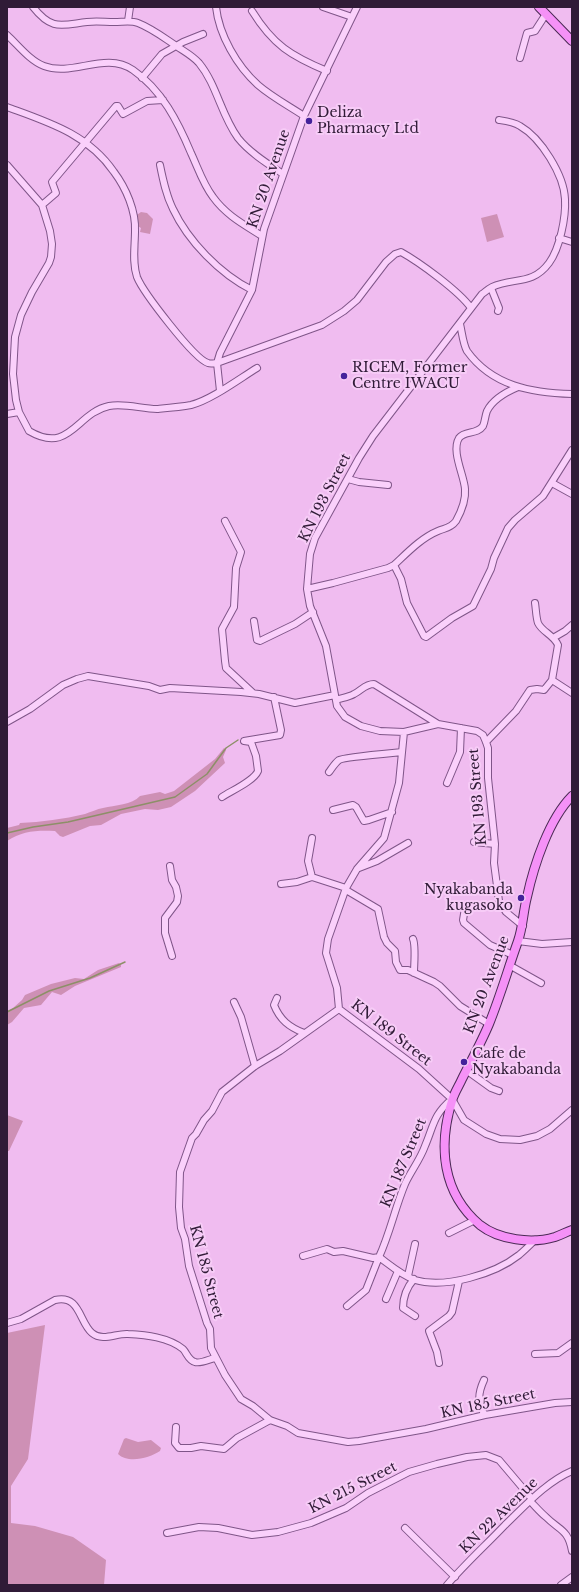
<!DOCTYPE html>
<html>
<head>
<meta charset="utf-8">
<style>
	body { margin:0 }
	#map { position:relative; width:579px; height:1592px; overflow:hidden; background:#f0bcf0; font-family:"Libre Baskerville",serif }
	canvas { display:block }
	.frame { position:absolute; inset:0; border:8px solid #301b37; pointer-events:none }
</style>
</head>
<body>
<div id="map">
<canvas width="579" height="1592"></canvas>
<div class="frame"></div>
</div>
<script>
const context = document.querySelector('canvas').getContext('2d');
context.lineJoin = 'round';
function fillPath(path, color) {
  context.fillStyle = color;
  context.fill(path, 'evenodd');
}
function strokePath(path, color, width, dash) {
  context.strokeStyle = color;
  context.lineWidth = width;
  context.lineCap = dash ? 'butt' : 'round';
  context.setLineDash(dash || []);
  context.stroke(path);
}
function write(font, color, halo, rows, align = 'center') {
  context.font = font + ' "Libre Baskerville",serif';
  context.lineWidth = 4;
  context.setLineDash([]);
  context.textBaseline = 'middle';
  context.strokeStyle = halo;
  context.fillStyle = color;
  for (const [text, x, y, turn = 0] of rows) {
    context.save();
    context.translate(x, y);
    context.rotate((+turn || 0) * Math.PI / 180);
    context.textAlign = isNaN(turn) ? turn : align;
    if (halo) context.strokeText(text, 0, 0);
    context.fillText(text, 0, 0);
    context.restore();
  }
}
fillPath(new Path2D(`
	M141,212L147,213L153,219L150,234L140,232L141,228L136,225L134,217Z
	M497,214L504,237L487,242L481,218Z
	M224,748L226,750L223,757L225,763L195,791L171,807L158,810L145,809L121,814L101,825L90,826L63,837L60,836L55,831C37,830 22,831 7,841V828L19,825L20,823C41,822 64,819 85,814C91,812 97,809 103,808C115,805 132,805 140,796L160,792L165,794L174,791L215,759Z
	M119,963L121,965V967L75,986L61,995L52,992L41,1005L24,1008L12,1022L7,1025V1011L13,1008L22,1000L25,995L51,984L75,978L84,979L98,970Z
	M7,1115L23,1121L9,1151H7Z
	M45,1325L28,1459L11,1486V1523L35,1526L73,1537L106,1560L104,1585H7V1333Z
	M126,1438L138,1442L151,1440L161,1448L160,1451C150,1458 128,1464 118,1454L124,1439Z`), '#ce90b5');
strokePath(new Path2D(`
	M7,833L33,827L68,822L175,797L207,774L226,748L238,740
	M7,1012L49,991L90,978L125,962`), '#8d8f68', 1.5);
const minor = new Path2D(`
	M33,7C52,31 61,25 87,22C96,21 105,22 114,22C123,22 131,20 138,23C151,28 163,37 175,45C183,51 192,55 199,63C217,85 221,115 238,138C249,152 268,164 283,174
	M216,7C219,35 237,66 258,85C272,97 289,106 304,116
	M323,7L352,17
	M252,11C273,45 291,56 327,71
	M128,21L130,7
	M7,35C18,45 30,61 44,66C73,77 105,51 133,70C162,90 178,122 191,153C198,168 203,184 213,197C226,215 243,224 262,236
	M520,58L527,33L535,31L546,14
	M142,78L162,54L183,42L203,34
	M7,107C48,122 88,134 114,172C126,188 136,211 135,231C135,246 132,262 137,277C143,292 194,359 208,363C211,364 215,363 217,363L322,325L344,311L357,300L386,262L395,254L401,252C419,262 459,291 471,308
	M499,120C506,121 514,122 520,126C541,138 564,175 565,199C566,217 560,248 549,263C532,286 513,277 492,287C488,289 485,292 482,294L373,436L359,458L315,538L310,554L307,589L310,606L326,646L337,706L345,717L361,726L380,731L404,732L438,724L477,731L483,735L486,742L488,748V778L495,844L494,863L499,901L506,912L523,926
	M7,165L42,205L50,231L52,244L51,257L49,263L32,292L21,315L15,337L13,374L16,400L19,412L29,431C70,455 76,413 109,406C125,403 142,409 157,409C168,408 180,407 191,405C211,400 239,379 257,368
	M160,165C163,180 166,195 173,209C188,241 220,274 252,290
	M42,205L56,193L52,182L116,106H118L123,114L147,101L163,100
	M559,238L572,242
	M491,288L499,308L498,311
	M460,324C462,332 463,344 467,351C492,386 532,393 572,394
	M220,391L217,363L220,353L252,290L264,229L304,116L357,7
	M7,414L19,412
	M348,479L359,482L388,485
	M552,483L572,494
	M225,521L241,552L236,568L234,607L222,629L225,661L226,668L253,693
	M394,565C407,553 421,538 438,531C445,528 451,528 456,521C461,512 466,500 465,489C464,475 451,451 459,438C465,430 477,435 483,426C485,422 485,416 487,411C493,399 506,392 518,387
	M307,589L333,583L388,568L394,565L401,579L407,603L424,636L426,637L452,618L473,606L491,569L494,558L508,528L515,520L543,496L572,450
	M254,621L257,640L260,641L295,624L313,612
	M553,638L565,631L572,625
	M552,680L572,693
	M336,700C342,698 349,697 354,694C362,690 365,684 374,684L438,724
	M7,722L30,709L63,685L77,679L88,676L149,686L160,690L170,688L241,692L259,694L295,703L335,695
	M404,732L399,783L384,838L357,869L346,888L328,939L326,953L337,988L339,1009L419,1069L452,1099L464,1120L486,1134L500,1139L520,1140L537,1136L550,1129L572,1110
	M486,742L516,711L530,690L537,689L544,690L552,680L558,645C554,635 542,632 538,623C536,617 536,609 535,603
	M329,772C332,768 335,763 339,760C343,757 392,753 402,752
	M447,783L460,752L461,728
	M222,797C231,791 254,781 258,771L256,756L251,742L244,741L280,735L281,730L274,697
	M333,810L353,805L356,807L364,821L369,820L392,812
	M474,842L495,844
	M170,866L172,880L176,887L178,896L177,902L165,918V933L172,956
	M359,868L377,861L408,843
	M312,877L308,861L312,838
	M281,884L297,882L312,877L346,888
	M346,890L378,909L384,937L387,943L395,951L396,962L400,970H408L434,982L440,986L460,1006L489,1024
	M465,908L463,920L464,923L490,945L513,955
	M413,939C416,946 414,964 414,973
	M518,941L542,944L572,942
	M509,965L541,983
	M277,998L274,1005C280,1020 289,1027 304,1033
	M234,1002L241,1017L255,1066
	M339,1009L280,1051L255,1066L222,1092L212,1111L204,1120L196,1134L192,1138L180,1172L179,1207L181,1228L185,1239L189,1266L207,1323L210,1329L211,1348L225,1375L241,1399L253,1406L270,1420L287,1426L298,1433L348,1442L359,1441L426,1429L485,1415L555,1403L572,1402
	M466,1070L491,1088L499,1091
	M452,1099C433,1115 434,1125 425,1146C420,1160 411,1171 405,1184C395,1208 390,1233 379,1257C390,1265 401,1275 415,1280C445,1289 495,1274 519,1255C525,1250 530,1245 535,1240
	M449,1233L475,1220
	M303,1256L327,1249L334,1252L343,1251L373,1258L379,1257
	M408,1276L415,1244
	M414,1279C407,1287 403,1297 403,1308L415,1316
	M386,1299L398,1271
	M347,1306L366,1290L379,1257
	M7,1323L21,1319L55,1300C80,1294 79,1322 92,1333C103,1342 116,1333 128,1334C146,1335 168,1337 183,1349C187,1353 188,1360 195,1362C200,1364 210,1359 215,1358
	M535,1354L558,1353L572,1343
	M439,1363L437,1352L429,1331L449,1316L452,1312L459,1281
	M484,1380C478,1393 477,1403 485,1415
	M176,1427L175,1443L179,1448H191L201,1446L224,1449L237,1438L270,1420
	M530,1501C535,1506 540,1512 546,1517C560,1531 568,1529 572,1551
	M405,1528L455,1577
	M167,1533L199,1527L218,1528L252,1535L278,1532L311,1523L346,1508L368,1493L409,1472L437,1464L467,1457L486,1455L499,1460L532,1499
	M447,1585C465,1564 486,1545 505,1525C525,1506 546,1482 572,1471
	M561,1585L572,1577`);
const major = new Path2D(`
	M539,7L572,41
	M572,796C549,819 534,865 527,897C523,912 523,927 518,941C508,969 500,997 489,1024C481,1043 471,1061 462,1079C459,1086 454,1093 452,1101C438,1146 442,1193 480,1225C499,1240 532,1244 555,1237C561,1235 566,1232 572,1230`);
strokePath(minor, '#7f5588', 8);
strokePath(major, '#4b2a55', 10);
strokePath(minor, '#fad0fb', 6);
strokePath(major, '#f591f7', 8);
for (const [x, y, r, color] of [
	[309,121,4,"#44229b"],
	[344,376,4,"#44229b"],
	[521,898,4,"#44229b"],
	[464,1062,4,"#44229b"]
]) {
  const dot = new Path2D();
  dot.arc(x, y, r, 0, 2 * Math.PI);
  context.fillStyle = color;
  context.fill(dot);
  strokePath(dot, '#f7ccf7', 1.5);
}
write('14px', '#301b37', '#f7ccf7', [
	["Deliza",317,113],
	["Pharmacy Ltd",317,129],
	["RICEM, Former",352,368],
	["Centre IWACU",352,384],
	["Nyakabanda",513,890,"right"],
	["kugasoko",513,906,"right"],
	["Cafe de",472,1054],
	["Nyakabanda",472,1070]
], 'left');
write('14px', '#301b37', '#f7ccf7', [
	["KN 20 Avenue",269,179,-71],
	["KN 193 Street",325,498,-63],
	["KN 193 Street",478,797,-95],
	["KN 20 Avenue",487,985,-69],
	["KN 189 Street",391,1033,38],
	["KN 187 Street",404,1163,-67],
	["KN 185 Street",206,1272,75],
	["KN 185 Street",488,1404,-12],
	["KN 215 Street",353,1488,-27],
	["KN 22 Avenue",499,1516,-44]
]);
</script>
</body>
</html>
